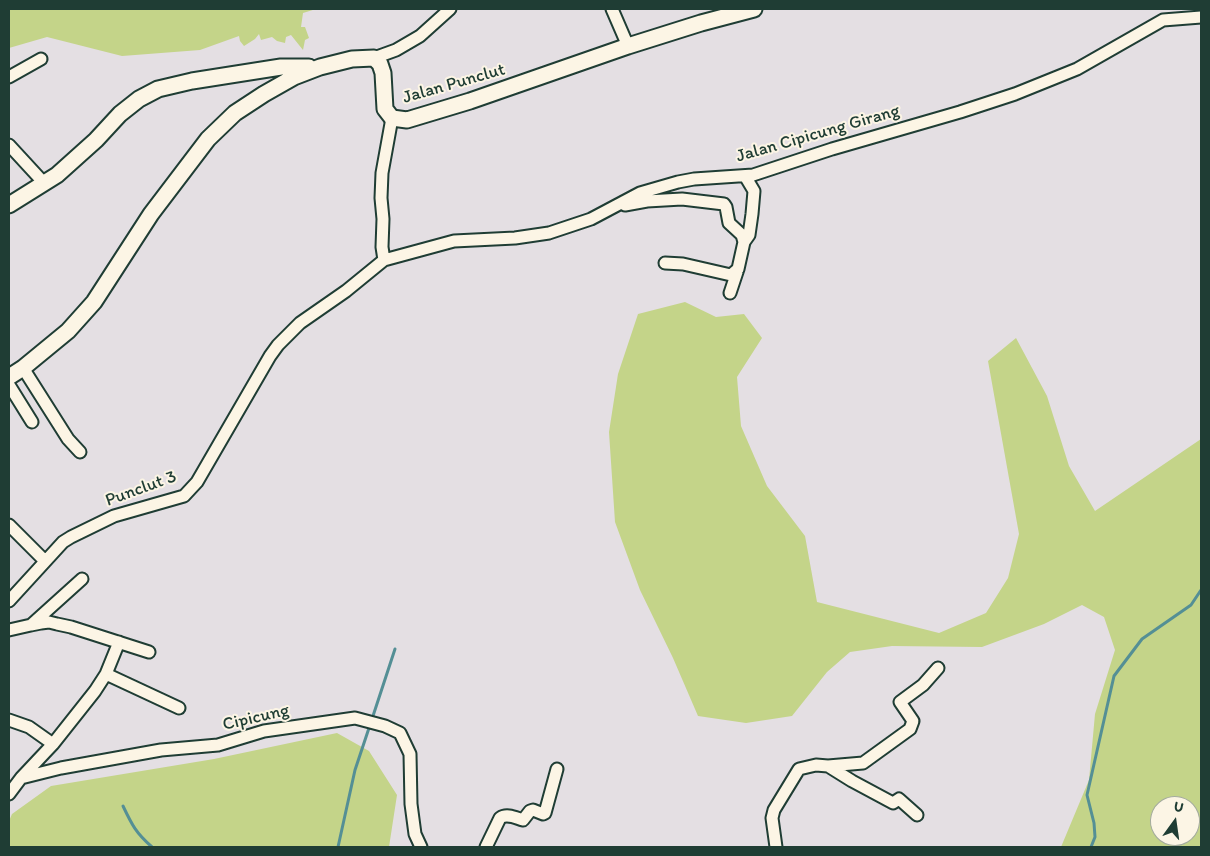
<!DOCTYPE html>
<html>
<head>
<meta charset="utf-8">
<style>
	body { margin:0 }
	#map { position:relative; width:1210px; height:856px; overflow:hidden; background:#e4dfe3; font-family:Itim,sans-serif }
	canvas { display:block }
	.frame { position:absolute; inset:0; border:10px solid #1f3d34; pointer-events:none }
	.north { position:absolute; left:1150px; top:796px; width:50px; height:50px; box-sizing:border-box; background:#fcf5e5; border:1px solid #a4ab9e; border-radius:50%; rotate:14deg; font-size:14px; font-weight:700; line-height:20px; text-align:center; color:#1f3d34 }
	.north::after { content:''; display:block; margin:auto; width:18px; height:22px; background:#1f3d34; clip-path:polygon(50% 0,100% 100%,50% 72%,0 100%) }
</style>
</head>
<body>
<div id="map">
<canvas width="1210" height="856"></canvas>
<div class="frame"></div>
<div class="north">U</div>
</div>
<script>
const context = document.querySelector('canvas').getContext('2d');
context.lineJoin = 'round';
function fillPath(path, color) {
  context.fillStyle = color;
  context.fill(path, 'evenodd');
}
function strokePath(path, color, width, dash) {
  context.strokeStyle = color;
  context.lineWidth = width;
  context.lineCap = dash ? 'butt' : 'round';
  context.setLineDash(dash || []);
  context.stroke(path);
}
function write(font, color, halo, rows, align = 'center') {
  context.font = font + ' Itim,sans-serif';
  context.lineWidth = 4;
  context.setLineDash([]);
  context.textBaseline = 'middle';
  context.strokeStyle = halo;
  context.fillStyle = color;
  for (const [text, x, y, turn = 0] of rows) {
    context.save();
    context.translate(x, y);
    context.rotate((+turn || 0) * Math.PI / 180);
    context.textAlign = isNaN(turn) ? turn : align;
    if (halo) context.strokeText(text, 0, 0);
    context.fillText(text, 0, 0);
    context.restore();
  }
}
fillPath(new Path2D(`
	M9,9H316L303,13L301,27H305L309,38L305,40L303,50L291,35L286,37L285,43L277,41L272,37L261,40L259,34L255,39L244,46L240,41L239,36L200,50L122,56L47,37L9,48Z
	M685,302L716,317L744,314L762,338L737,377L741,426L767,486L805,536L817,602L939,633L986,613L1008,578L1019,534L988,361L1016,338L1047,396L1069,466L1095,511L1201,439V847H1061L1089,780L1095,714L1115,650L1104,617L1082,605L1044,624L982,647L892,646L850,652L827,672L792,716L746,723L698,716L673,658L640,590L615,522L609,432L618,374L638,314ZM1160,806H1190V836H1160Z
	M337,733L369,751L397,795L389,847H9V821L12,814L51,786L214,759Z`), '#c4d489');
strokePath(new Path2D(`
	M372,719L395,649
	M123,806C132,825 136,833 152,847
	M338,847L355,770L370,725
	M1091,847L1095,837L1094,823L1087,795L1114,676L1142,639L1191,605L1201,590`), '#548f95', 3);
const street = new Path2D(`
	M612,9L628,46
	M374,58L396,50L420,36L450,9
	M9,77L41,59
	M9,145L44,183
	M625,205L647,201L682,199L724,204L726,207L729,223L742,235L744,242
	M384,260L382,247L383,219L381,198L382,173L392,118
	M665,263L683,264L731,275L738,269
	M730,293L738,269L744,242L749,235L752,214L754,191L745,176
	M23,368L68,439L80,452
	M9,385L32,422
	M9,525L45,561
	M9,601L63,542L71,537L114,516L184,496L197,482L270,356L278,345L300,323L346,291L384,260L454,241L515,238L549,233L591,219L640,193L678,182L694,179L753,175L832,149L960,112L1015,94L1077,69L1163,20L1201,17
	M31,625L41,623L49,622L57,624L71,627L149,652
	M9,630L31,625L82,579
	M106,674L179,708
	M9,720L29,727L53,744
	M828,766L852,781L893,803L899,799L917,815
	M21,778L53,744L95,691L106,674L119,642
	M9,794L21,778L61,768L161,750L218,745L264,731L355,718L385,726L400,733L410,754L411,804L415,834L421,847
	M486,847L500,818C507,813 516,818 523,820L530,811L533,810L543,814L545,813L557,769
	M776,847L772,818L774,810L799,769L816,765L828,766L863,763L910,729L913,721L900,702L923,685L938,668`);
const secondary = new Path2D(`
	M9,205L57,175L96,140L120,114L139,99L158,89L192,81L281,67H309
	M9,377L23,368L68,331L94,302L151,214L208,139L235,113L264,94L294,77L320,67L352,59L374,58L380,64L383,73L385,109L392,118L407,120L470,101L628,46L701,23L754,9`);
strokePath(street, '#1f3d34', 15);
strokePath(secondary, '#1f3d34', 19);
strokePath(street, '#fcf5e5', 11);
strokePath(secondary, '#fcf5e5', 15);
write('18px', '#1f3d34', '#fcf5e5', [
	["Jalan Punclut",454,84,-16],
	["Jalan Cipicung Girang",818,134,-16],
	["Punclut 3",141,489,-20],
	["Cipicung",256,718,-13]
]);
</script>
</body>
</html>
